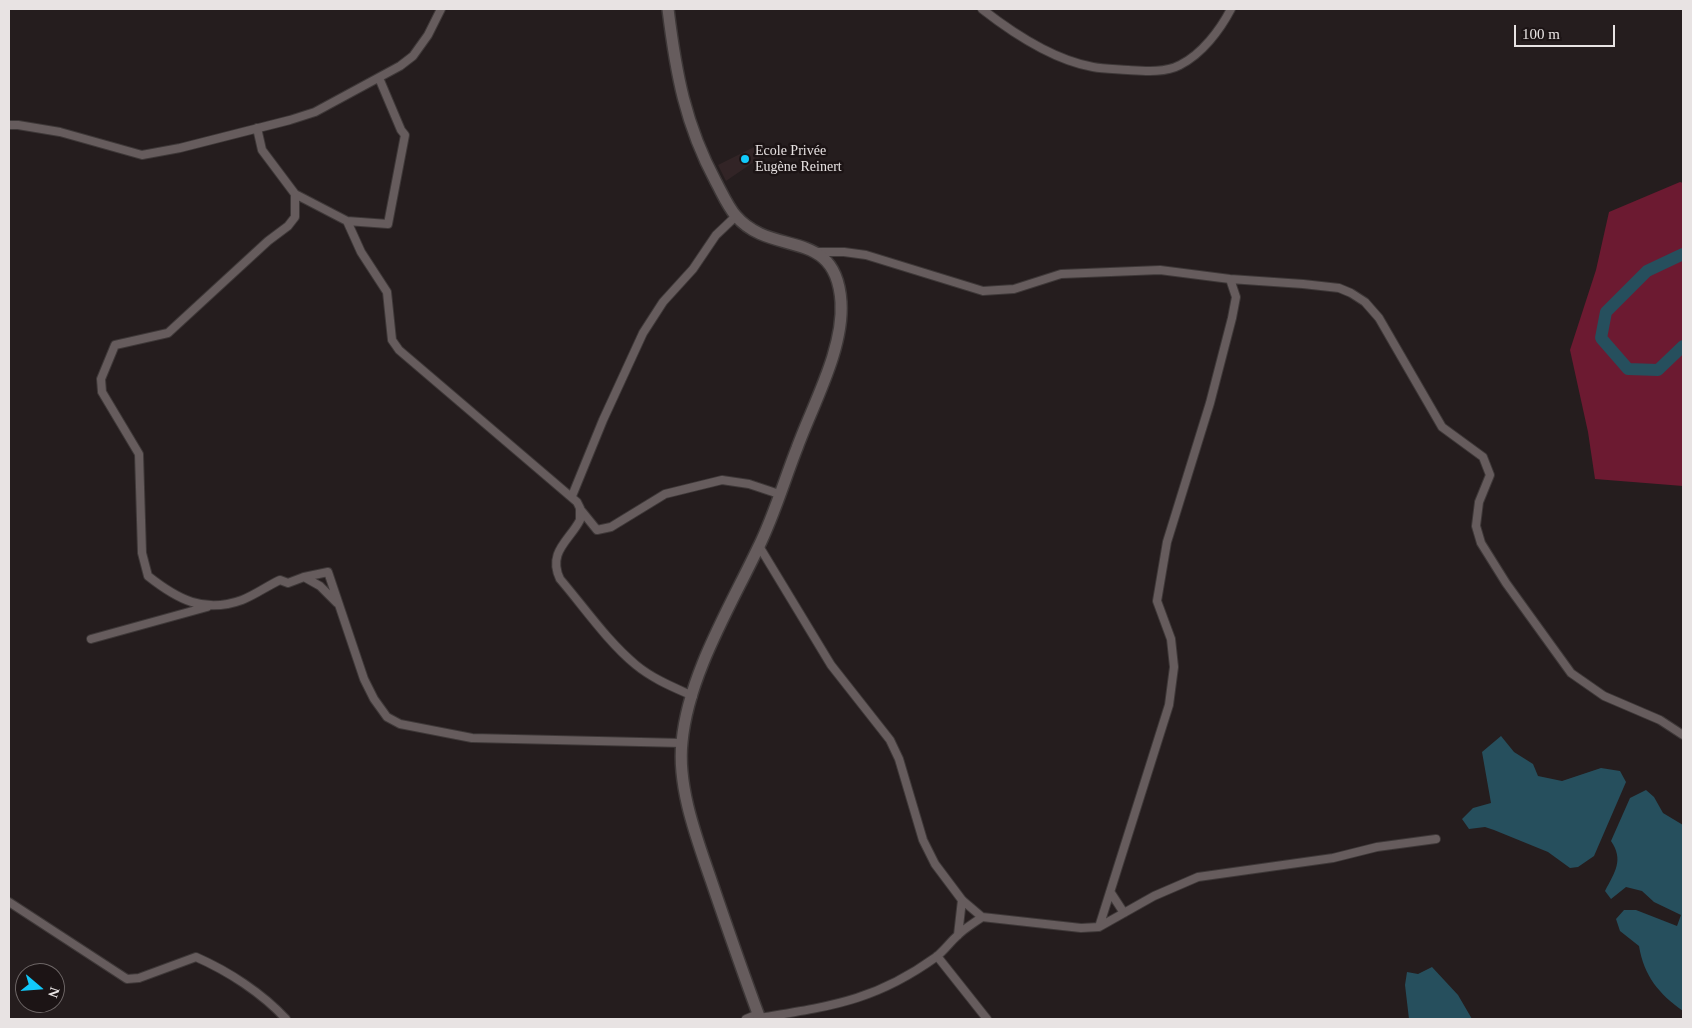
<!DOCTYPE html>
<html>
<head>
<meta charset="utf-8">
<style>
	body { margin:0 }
	#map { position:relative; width:1692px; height:1028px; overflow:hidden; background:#251d1e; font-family:"Times New Roman",serif }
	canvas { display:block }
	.frame { position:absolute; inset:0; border:10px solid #e8e3e3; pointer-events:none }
	.north { position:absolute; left:15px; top:963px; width:50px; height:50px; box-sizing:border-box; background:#1c1415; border:1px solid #6e6767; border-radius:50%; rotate:108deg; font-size:14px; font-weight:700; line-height:20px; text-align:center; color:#e8e3e3 }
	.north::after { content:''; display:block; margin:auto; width:18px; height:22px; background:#11cafb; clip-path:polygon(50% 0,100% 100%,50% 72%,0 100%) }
	.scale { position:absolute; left:1514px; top:25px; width:101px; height:22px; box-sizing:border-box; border:2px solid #e8e3e3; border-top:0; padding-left:6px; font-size:15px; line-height:18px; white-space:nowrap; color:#e8e3e3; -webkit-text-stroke:4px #1c1415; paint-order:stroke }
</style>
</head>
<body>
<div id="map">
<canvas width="1692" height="1028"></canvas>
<div class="frame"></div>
<div class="north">N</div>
<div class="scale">100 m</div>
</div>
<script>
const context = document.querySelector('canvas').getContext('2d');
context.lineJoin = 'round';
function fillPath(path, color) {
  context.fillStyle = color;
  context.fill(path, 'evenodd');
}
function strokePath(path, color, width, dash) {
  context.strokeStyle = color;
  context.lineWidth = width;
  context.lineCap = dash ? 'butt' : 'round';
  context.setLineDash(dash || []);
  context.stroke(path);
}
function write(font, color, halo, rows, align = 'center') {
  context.font = font + ' "Times New Roman",serif';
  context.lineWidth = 5;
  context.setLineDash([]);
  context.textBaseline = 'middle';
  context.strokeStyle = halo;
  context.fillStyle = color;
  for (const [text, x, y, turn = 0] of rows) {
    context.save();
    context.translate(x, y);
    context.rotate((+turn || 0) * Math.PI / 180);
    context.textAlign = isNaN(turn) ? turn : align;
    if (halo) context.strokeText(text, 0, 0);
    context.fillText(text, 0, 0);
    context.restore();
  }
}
fillPath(new Path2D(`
	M762,143L767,153L726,181L718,165Z`), '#322426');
fillPath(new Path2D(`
	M1680,182L1683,183V486L1595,479L1588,432L1570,350L1596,270L1609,212Z`), '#6c1a31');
fillPath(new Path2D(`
	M1501,736L1514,752L1533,764L1538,776L1562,781L1601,768L1620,771L1626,782L1594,856L1578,867L1570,868L1548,852L1494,830L1485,827L1469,829L1462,819L1473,808L1491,803L1482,752Z
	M1646,790L1654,797L1663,813L1683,825V1011C1659,994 1644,976 1639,946L1620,931L1616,919L1624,910H1636L1677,926L1681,915L1654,902L1642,891L1626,887L1611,899L1605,891C1615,872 1624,860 1611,841L1630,798Z
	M1432,967L1458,995L1472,1019H1409L1405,985L1407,972L1418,974Z`), '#264f5d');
strokePath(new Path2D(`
	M1683,254L1647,271L1606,312L1601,338L1628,369L1658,370L1683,346`), '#264f5d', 12);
const street = new Path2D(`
	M982,9C1014,34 1053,60 1093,67C1104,69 1116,69 1128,70C1144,71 1165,73 1180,65C1202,54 1220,30 1231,9
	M9,125H18L60,132L142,155L180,148L290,120L315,112L400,66L413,56L428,35L441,9
	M257,128L262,150L295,194L347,221L361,252L387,292L392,340L399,350L577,502L580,508V520C570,540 547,552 560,579C584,607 607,641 636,665C653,679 673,687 693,696
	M295,194V217L288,226L268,241L168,333L115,345L101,379L102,392L139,454L142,553L148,576C177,599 204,614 242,600C255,595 267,586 280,580L288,583L304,577L320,586L337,603
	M347,221L388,224L405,135L401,130L379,78
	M817,252H844L866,255L983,291L1014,289L1061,274L1160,270L1230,279L1303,284L1339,288L1351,293L1365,302L1379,318L1442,427L1483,457L1490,475L1479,502L1476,526L1481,543L1506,583L1571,673L1604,696L1660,720L1683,735
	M572,496L603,420L643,333L663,302L693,269L716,235L736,216
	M580,509L597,530L611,527L665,494L722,480L749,484L779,494
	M759,546L831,665L890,740L899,759L923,840L935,864L962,900L982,917L1081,928L1099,927L1154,896L1198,877L1333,858L1377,847L1436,839
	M304,577L328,572L364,679L374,699L387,717L400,724L472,738L682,743
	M91,639L207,607
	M1111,893L1124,913
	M9,902L127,979L139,978L196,957C228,971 262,993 286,1019
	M1099,927L1169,705L1174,667L1171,639L1157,601L1167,542L1210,403L1232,318L1236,297L1230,279
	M958,935L962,900
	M937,956L987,1019
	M760,1018C831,1006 875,1001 936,957C944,951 950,942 958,935C965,928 974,923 982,917
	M746,1019L758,1014`);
const secondary = new Path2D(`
	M668,9C676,74 685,124 716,182C722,193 728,207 736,216C772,258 836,226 841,302C844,349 813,404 797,448C784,481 774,516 758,548C730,607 688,676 682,742C677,787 697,839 711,880C727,927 743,973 760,1019`);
strokePath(street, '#3e3838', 10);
strokePath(secondary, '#3e3838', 14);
strokePath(street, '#665c5d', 8);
strokePath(secondary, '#665c5d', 11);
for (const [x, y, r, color] of [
	[745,159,5,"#11cafb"]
]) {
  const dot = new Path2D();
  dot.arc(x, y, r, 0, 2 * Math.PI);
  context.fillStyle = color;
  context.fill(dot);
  strokePath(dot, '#1c1415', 2);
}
write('14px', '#e8e3e3', '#1c1415', [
	["Ecole Privée",755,151],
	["Eugène Reinert",755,167]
], 'left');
</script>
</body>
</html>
